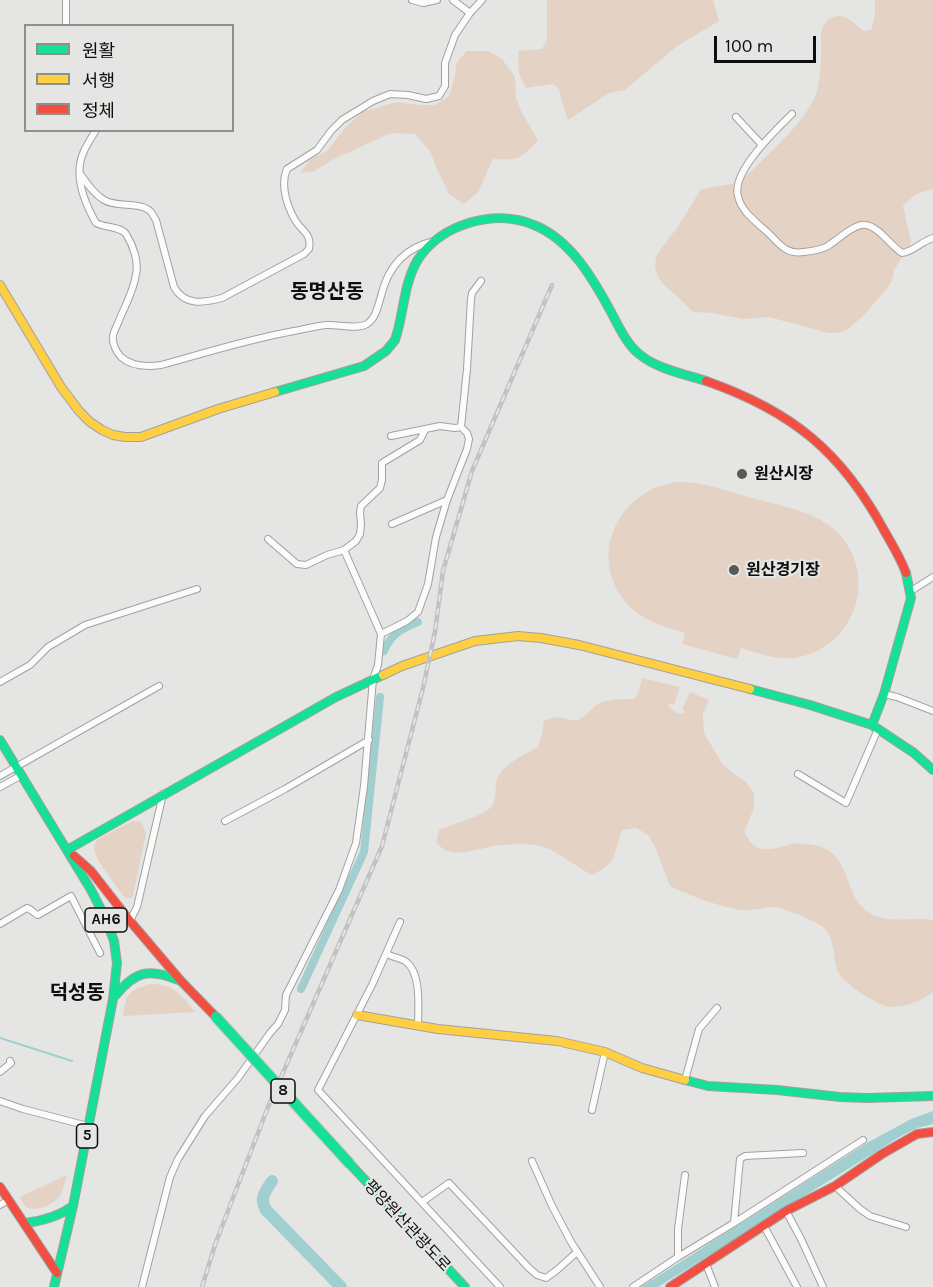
<!DOCTYPE html>
<html>
<head>
<meta charset="utf-8">
<style>
	body { margin:0 }
	#map { position:relative; width:933px; height:1287px; overflow:hidden; background:#e5e5e4; font-family:Karla,"Noto Sans KR",sans-serif }
	canvas { display:block }
	.legend { position:absolute; left:24px; top:24px; width:210px; height:108px; box-sizing:border-box; background:#e5e6e3; border:2px solid #8f908d; margin:0; padding:8px 10px; list-style:none; font-size:18px; color:#0d0e0d }
	.legend li { display:flex; align-items:center; gap:12px; height:30px }
	.legend b { width:30px; border:2px solid #8f908d }
	.scale { position:absolute; left:714px; top:36px; width:102px; height:27px; box-sizing:border-box; border:3px solid #0d0e0d; border-top:0; padding-left:8px; font-size:18px; line-height:21px; white-space:nowrap; color:#0d0e0d; -webkit-text-stroke:4px #e5e6e3; paint-order:stroke }
</style>
</head>
<body>
<div id="map">
<canvas width="933" height="1287"></canvas>
<ul class="legend">
<li><b style="height:8px;background:#16e098"></b>원활</li>
<li><b style="height:8px;background:#ffcf43"></b>서행</li>
<li><b style="height:8px;background:#f24e42"></b>정체</li>
</ul>
<div class="scale">100 m</div>
</div>
<script>
const context = document.querySelector('canvas').getContext('2d');
context.lineJoin = 'round';
function fillPath(path, color) {
  context.fillStyle = color;
  context.fill(path, 'evenodd');
}
function strokePath(path, color, width, dash) {
  context.strokeStyle = color;
  context.lineWidth = width;
  context.lineCap = dash ? 'butt' : 'round';
  context.setLineDash(dash || []);
  context.stroke(path);
}
function write(font, color, halo, rows, align = 'center') {
  context.font = font + ' Karla,"Noto Sans KR",sans-serif';
  context.lineWidth = 4.5;
  context.setLineDash([]);
  context.textBaseline = 'middle';
  context.strokeStyle = halo;
  context.fillStyle = color;
  for (const [text, x, y, turn = 0] of rows) {
    context.save();
    context.translate(x, y);
    context.rotate((+turn || 0) * Math.PI / 180);
    context.textAlign = isNaN(turn) ? turn : align;
    if (halo) context.strokeText(text, 0, 0);
    context.fillText(text, 0, 0);
    context.restore();
  }
}
fillPath(new Path2D(`
	M547,0H713L719,21L676,47L625,90L609,93L568,120L562,103L559,89L553,84L526,88L519,74L518,51L542,49L547,39Z
	M875,0H933V189L917,194L903,205L911,243L894,270L893,277L889,286L863,316L848,329L838,333H828L769,317L742,319L713,313L693,312L679,298L664,285L658,277L655,267L656,257L661,249L679,225L701,189L737,183L746,176C767,155 809,119 817,91C820,80 821,66 821,55C822,47 820,39 821,32C822,27 825,23 828,20C843,9 853,23 864,31L871,30L875,16Z
	M467,51H488L502,59L515,77L516,98L521,111L538,140C520,160 519,160 493,159L478,192L464,204L449,194L437,169L430,151L415,134L391,133L332,160L315,171L300,173L311,159L327,151L345,128L362,112L397,102L419,105H435L449,96L454,80L457,62Z
	M676,482C702,481 727,491 752,498C777,505 809,510 830,526C880,564 861,645 799,657C779,661 760,654 741,648L737,659L682,644L685,633C666,627 646,622 631,608C585,562 615,491 676,482Z
	M642,678L680,687L674,705L668,703C670,710 676,713 682,714L685,711L682,709L690,692L709,700L703,714L704,733L723,765L746,782L754,794V808L744,832C746,835 749,841 752,844C764,854 779,847 792,844C800,843 810,844 819,846C853,857 843,898 870,913C890,925 912,916 933,920V992C921,1001 906,1007 891,1007C879,1007 843,983 838,972C833,960 835,940 825,929C821,923 782,907 775,907C761,907 750,913 735,909C713,904 690,896 670,886L655,847L648,835L636,828L622,830C612,855 620,861 592,875C576,867 561,853 544,847C530,843 503,844 489,847C477,850 459,855 447,851C444,850 439,845 436,843L439,830C451,824 484,816 491,807C497,799 495,792 496,784C497,767 524,754 537,748L542,735L544,721C562,712 564,722 577,720C586,718 592,706 600,703C610,698 623,699 634,699L639,692Z
	M132,821H137L142,823L146,834L133,895L132,898H125C118,888 95,860 94,849C94,845 95,844 97,840Z
	M150,984C173,984 181,994 195,1012L123,1016C126,994 128,991 150,984Z
	M67,1175C65,1181 64,1188 61,1194C56,1204 35,1214 25,1206C25,1205 20,1198 20,1197Z`), '#e4d3c5');
fillPath(new Path2D(`
	M933,1111V1124L917,1128L901,1136L658,1287H641L867,1143L911,1119Z`), '#a1cfd0');
strokePath(new Path2D(`
	M0,1038L72,1061`), '#a1cfd0', 2);
strokePath(new Path2D(`
	M384,651C391,634 401,629 418,622
	M301,989L364,852L380,697`), '#a1cfd0', 8);
strokePath(new Path2D(`
	M272,1181C265,1192 259,1198 266,1210L341,1287`), '#a1cfd0', 12);
const street = new Path2D(`
	M66,0V26
	M412,0L423,3L437,0
	M453,0L470,13
	M792,114C776,130 731,172 738,196C741,211 755,221 766,231C779,242 784,255 804,252C812,251 820,250 826,247C837,241 854,223 866,225C879,227 891,246 902,253C913,252 922,241 933,238
	M736,117L762,145
	M96,130C92,137 87,144 84,151C73,174 84,202 96,223C105,228 120,226 126,234C133,245 139,262 136,274C134,290 126,304 120,318C118,324 114,330 113,336C112,343 116,352 121,357C132,367 147,367 161,365C205,353 249,339 294,331C305,329 316,326 326,325C338,324 356,330 367,324C376,318 378,306 381,296C388,267 405,247 435,241
	M81,175C87,184 94,194 104,200C117,208 141,201 151,212C153,214 154,218 156,220L174,287C185,306 203,303 222,298L304,254L309,249C312,233 302,232 295,220C287,206 280,185 287,169L317,150L331,131L342,120L373,101L390,94L408,95L426,99L439,96L445,86V63L455,35L470,13L482,0
	M461,427L467,369L471,299L472,293L481,281
	M392,524L447,500
	M268,539L297,564L306,565L327,555L344,550L356,541L360,534L361,524L360,512L361,506L380,488L382,480V463L420,440L425,430
	M911,591L933,577
	M381,634L407,621L418,612L428,584L436,537L447,500L467,449L469,439L467,433L461,427L455,428L440,426L391,436
	M0,682L30,665L48,647L85,625L197,589
	M884,694L897,697L933,711
	M798,774L846,803L878,729
	M0,776L159,686
	M0,787L20,776
	M225,821L285,789L369,740
	M130,921L137,907L163,794
	M400,922L372,985L318,1090L500,1287
	M0,924L27,908C32,909 34,914 38,915L71,896L100,953
	M387,954C392,957 400,958 405,961C422,972 418,1009 418,1026
	M0,1072L11,1063L10,1061
	M685,1080L699,1029L717,1008
	M0,1101L23,1109L88,1126
	M592,1110L605,1052
	M532,1161L552,1206L571,1242L600,1287
	M835,1186L860,1209L870,1216L906,1227
	M422,1202L449,1183L529,1268L537,1275L546,1278L557,1270L577,1252
	M0,1205L9,1200
	M786,1211L801,1239L823,1287
	M734,1223L740,1159L745,1156L803,1153
	M764,1226L797,1287
	M678,1257V1229L685,1175
	M706,1264L715,1287
	M142,1287L170,1177L178,1159L205,1116L238,1078L270,1033L278,1024L285,1010L286,995L339,890L356,843L364,786L373,679L378,665L381,634L344,550
	M633,1287L678,1257L734,1223L863,1140`);
const fast = new Path2D(`
	M275,392L364,366L386,351L395,340C404,314 403,286 417,261C440,224 495,208 534,225C552,232 568,247 580,262C592,278 602,295 611,312C619,327 626,343 639,354C657,369 684,374 706,381
	M750,689L810,705L872,725L914,753L933,770
	M872,725L884,694L911,598L906,573
	M0,740L91,890L106,919L114,941L117,963L113,999L73,1206L54,1287
	M67,850L336,697L383,675
	M115,996C135,971 149,968 178,980
	M685,1080L708,1086L777,1090L840,1097L867,1098L933,1096
	M350,1164L465,1287
	M25,1223C43,1221 58,1217 73,1206`);
const slow = new Path2D(`
	M0,285L61,387L79,411L90,422L102,430L113,435L125,437H141L218,409L275,392
	M383,675L402,666L475,641L518,636L541,638L579,645L750,689
	M357,1015L438,1029L557,1041L605,1052L642,1068L685,1080`);
const jam = new Path2D(`
	M706,381C792,411 842,452 885,532C893,546 901,559 906,573
	M74,856L91,871L130,921L181,981L216,1017
	M0,1187L57,1273
	M670,1287L786,1211L835,1186L882,1154L917,1134L933,1132`);
strokePath(street, '#a1a1a0', 8);
strokePath(fast, '#a1a1a0', 10);
strokePath(slow, '#a1a1a0', 10);
strokePath(jam, '#a1a1a0', 10);
strokePath(street, '#fbfbfb', 6);
strokePath(fast, '#16e098', 8);
strokePath(slow, '#ffcf43', 8);
strokePath(jam, '#f24e42', 8);
const rail = new Path2D(`
	M202,1287L216,1242L268,1107L382,846L423,688L435,632L443,571L472,471L552,285`);
strokePath(rail, '#c1c2c1', 4.5);
strokePath(rail, '#e5e6e3', 2, [7]);
const fastBridge = new Path2D(`
	M216,1017L350,1164`);
strokePath(fastBridge, '#c0c1c0', 12, []);
strokePath(fastBridge, '#16e098', 10);
for (const [x, y, r, color] of [
	[742,474,6,"#595958"],
	[734,570,6,"#595958"]
]) {
  const dot = new Path2D();
  dot.arc(x, y, r, 0, 2 * Math.PI);
  context.fillStyle = color;
  context.fill(dot);
  strokePath(dot, '#e5e6e3', 2);
}
for (const [x, y, w] of [
	[106,920,42],
	[283,1091,24],
	[87,1136,21]
]) {
  const box = new Path2D();
  box.roundRect(x - w / 2, y - 12, w, 24, 4.5);
  context.fillStyle = '#e5e6e3';
  context.fill(box);
  strokePath(box, '#0d0e0d', 1.5);
}
write('bold 15px', '#0d0e0d', null, [
	["AH6",106,920],
	["8",283,1091],
	["5",87,1136]
]);
write('bold 16px', '#0d0e0d', '#e5e6e3', [
	["원산시장",754,474],
	["원산경기장",746,570]
], 'left');
write('16px', '#0d0e0d', '#e5e6e3', [
	["평양원산관광도로",407,1226,47]
]);
write('bold 20px', '#0d0e0d', '#e5e6e3', [
	["동명산동",327,292],
	["덕성동",77,993]
]);
</script>
</body>
</html>
